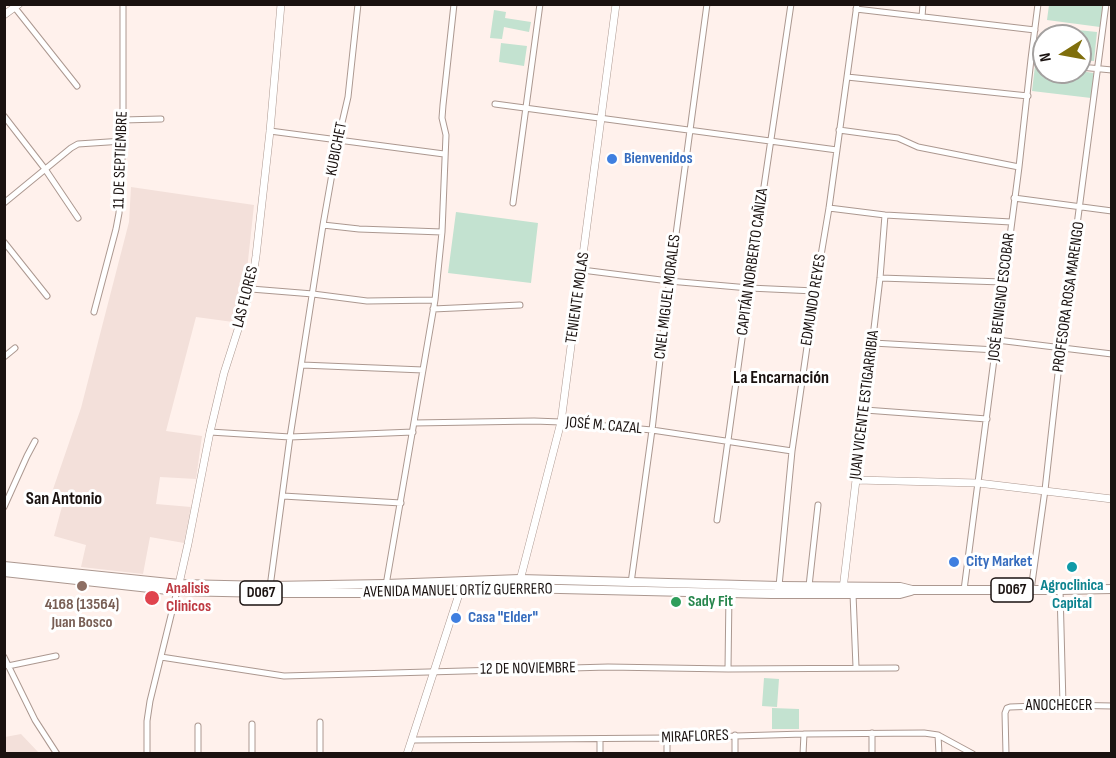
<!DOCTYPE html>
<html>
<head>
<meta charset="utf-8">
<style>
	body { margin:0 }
	#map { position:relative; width:1116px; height:758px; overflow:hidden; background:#fff1ec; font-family:"Sofia Sans Condensed",sans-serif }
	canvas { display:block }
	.frame { position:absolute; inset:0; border:6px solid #1a1210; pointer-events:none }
	.north { position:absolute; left:1032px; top:24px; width:60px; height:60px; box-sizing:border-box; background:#fff; border:2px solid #a3a09f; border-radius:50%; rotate:259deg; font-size:16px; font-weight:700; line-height:24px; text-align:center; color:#1a1210 }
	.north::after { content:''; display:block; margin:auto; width:21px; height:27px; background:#7f6e0c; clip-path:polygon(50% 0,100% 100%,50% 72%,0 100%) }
</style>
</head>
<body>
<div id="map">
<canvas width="1116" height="758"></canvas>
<div class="frame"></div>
<div class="north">N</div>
</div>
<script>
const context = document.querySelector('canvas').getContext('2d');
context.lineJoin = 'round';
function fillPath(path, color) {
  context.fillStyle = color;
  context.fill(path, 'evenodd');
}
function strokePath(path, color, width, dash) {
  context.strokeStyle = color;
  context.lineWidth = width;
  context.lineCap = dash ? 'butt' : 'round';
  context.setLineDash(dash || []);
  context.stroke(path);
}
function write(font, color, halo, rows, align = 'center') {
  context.font = font + ' "Sofia Sans Condensed",sans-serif';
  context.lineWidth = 6;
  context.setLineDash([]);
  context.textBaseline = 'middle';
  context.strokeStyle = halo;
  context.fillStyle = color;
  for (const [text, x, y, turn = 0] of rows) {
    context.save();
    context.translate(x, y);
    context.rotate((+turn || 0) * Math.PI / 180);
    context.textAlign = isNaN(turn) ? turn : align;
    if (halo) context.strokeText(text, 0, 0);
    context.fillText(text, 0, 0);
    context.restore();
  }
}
fillPath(new Path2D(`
	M131,187L254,205L247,270L233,322L196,317L166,431L202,436L196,479L160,477L156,504L191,507L184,543L150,537L143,574L81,567L86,545L54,536L64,499L50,498L81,408L129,222Z
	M21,734L39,753H5V737Z`), '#f3e0da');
fillPath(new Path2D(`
	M1049,5H1103L1100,27L1047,20Z
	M494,10L506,12L505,18L531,22L529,32L504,27L502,39L490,38Z
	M1048,27L1097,32L1094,61L1080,60V36H1047Z
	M501,43L527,46L524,66L499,62Z
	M1035,66L1044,67V72L1080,71L1094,73L1091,98L1032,91Z
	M456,212L538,223L531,283L448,273Z
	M764,678L779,679L777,707L762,706Z
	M772,708L799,709V729H772Z`), '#c3e2d0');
const minor = new Path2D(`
	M12,4L77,86
	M856,9L1035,30
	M922,17L923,4
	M1031,59L1044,61
	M1080,67L1112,70
	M847,77L1028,96
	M495,104L837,150
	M4,116L45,169L78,218
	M123,120L161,119
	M839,130L898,138L918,147L1019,167
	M270,131L444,154
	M1014,198L1112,211
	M4,203L71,148L78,144L123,141
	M513,203L540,4
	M829,208L885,215L1011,222
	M323,225L359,229L442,232
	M4,242L47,296
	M582,270L669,281L749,288L815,291
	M880,278L1003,282
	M251,289L313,294L367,301L435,300
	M433,309L520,305
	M94,312L116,229L119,213L123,141V4
	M997,340L1112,354
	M873,343L996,350
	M4,357L15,348
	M302,365L423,370
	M865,410L987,419
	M414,423L534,421L561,422L652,430L792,451
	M210,432L290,437L413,432
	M856,480L880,278L885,215
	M283,496L401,503
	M4,507L27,456L35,441
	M717,520L749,288L791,4
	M631,583L652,430L665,316L707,4
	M386,585L435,300L442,232L446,135L442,118L443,105L454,4
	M809,586L818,505
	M270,587L290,437L323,225L338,140L348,97L358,4
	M777,588L779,586L792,451L815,291L829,208L857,4
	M964,590L1019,167L1031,59L1038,4
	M1031,590L1045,490L1061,347L1106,4
	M1060,590L1063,705
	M853,594L856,667
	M4,657L35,720L57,754
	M161,657L284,676L608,667L728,669L896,668
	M8,666L56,656
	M728,669L729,593
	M252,724V754
	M735,735V754
	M938,735L939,754
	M667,738V754
	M412,740L667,738L804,734L924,733L938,735L973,754
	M147,754V721L150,701L177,591
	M198,754V726
	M320,754V722
	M600,754V739
	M803,754L804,734
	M872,754V733
	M1006,754L1005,713L1007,708L1010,707L1063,705L1112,706`);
const tertiary = new Path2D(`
	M4,15L19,4
	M178,588L188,544L210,432L224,373L251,289L256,256L270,131L281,4
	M518,588L561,422L616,4
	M843,589L856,480L978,483L1112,499
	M407,754L461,588`);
const primary = new Path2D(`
	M4,566L179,584L270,586L386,584L520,579L779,586L900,587L912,590H1060L1112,589
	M4,572L177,591L268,593H384L518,588L772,594H900L911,591`);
strokePath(minor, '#ac9890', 7);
strokePath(tertiary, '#ac9890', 8);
strokePath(primary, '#ac9890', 10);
strokePath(minor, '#fff', 5);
strokePath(tertiary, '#fff', 7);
strokePath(primary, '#fff', 8);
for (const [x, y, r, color] of [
	[612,159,6,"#3f7fe0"],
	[954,562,6,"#3f7fe0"],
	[1072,567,6,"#0f9aa8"],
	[82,586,6,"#8d6e63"],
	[152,598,8,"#e0444e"],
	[676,602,6,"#2e9e5b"],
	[456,618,6,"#3f7fe0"]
]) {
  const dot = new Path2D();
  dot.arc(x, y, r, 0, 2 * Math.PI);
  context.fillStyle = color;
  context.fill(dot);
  strokePath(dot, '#fff', 2);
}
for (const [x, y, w] of [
	[1012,590,42],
	[261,593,42]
]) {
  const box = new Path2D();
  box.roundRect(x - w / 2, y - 12, w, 24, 4.5);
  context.fillStyle = '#fff';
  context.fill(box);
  strokePath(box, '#1a1210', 1.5);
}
write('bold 15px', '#1a1210', null, [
	["D067",1012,590],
	["D067",261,593]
]);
write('16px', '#1a1210', '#fff', [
	["KUBICHET",337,149,-79],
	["11 DE SEPTIEMBRE",121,160,-88],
	["CAPITÁN NORBERTO CAÑIZA",753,262,-82],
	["LAS FLORES",246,297,-76],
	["CNEL MIGUEL MORALES",668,297,-83],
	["JOSÉ BENIGNO ESCOBAR",1002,297,-83],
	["PROFESORA ROSA MARENGO",1069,297,-82],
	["TENIENTE MOLAS",578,298,-82],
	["EDMUNDO REYES",814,300,-81],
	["JUAN VICENTE ESTIGARRIBIA",865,405,-83],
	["JOSÉ M. CAZAL",604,426,5],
	["AVENIDA MANUEL ORTÍZ GUERRERO",458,591,-1],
	["12 DE NOVIEMBRE",528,669,-1],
	["ANOCHECER",1059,706],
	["MIRAFLORES",695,737,-2]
]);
write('bold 16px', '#366cbe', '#fff', [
	["Bienvenidos",624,159],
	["City Market",966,562],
	["Casa \"Elder\"",468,618]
], 'left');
write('bold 16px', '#0d838f', '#fff', [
	["Agroclinica",1072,586],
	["Capital",1072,604]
]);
write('bold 16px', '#be3a42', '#fff', [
	["Analisis",166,589],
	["Clinicos",166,607]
], 'left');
write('bold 16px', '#27864d', '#fff', [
	["Sady Fit",688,602]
], 'left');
write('bold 16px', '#785e54', '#fff', [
	["4168 (13564)",82,605],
	["Juan Bosco",82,623]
]);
write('bold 18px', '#1a1210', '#fff', [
	["La Encarnación",781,378],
	["San Antonio",64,499]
]);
</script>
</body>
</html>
